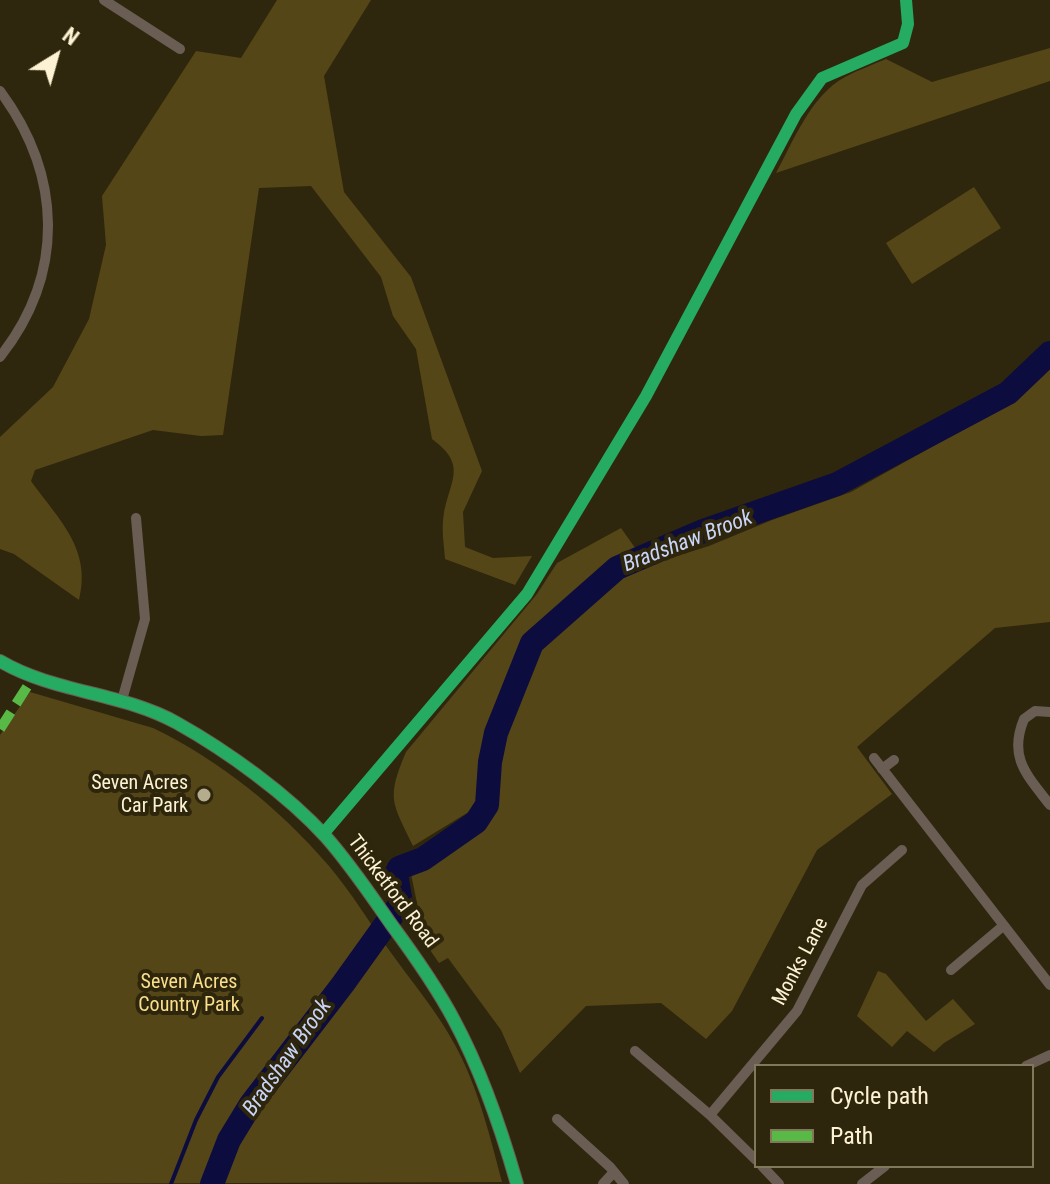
<!DOCTYPE html>
<html>
<head>
<meta charset="utf-8">
<style>
	body { margin:0 }
	#map { position:relative; width:1050px; height:1184px; overflow:hidden; background:#2f270d; font-family:"Roboto Condensed",sans-serif }
	canvas { display:block }
	.legend { position:absolute; left:754px; top:1064px; width:280px; height:104px; box-sizing:border-box; background:#2e260c; border:2px solid #81785c; margin:0; padding:10px 14px; list-style:none; font-size:24px; color:#fdf3d4 }
	.legend li { display:flex; align-items:center; gap:16px; height:40px }
	.legend b { width:40px; border:2px solid #81785c }
	.north { position:absolute; left:16px; top:16px; width:80px; height:80px; -webkit-text-stroke:6px #2e260c; paint-order:stroke; rotate:37deg; font-size:22px; font-weight:700; line-height:32px; text-align:center; color:#fdf3d4 }
	.north::after { content:''; display:block; margin:auto; width:28px; height:36px; background:#fdf3d4; clip-path:polygon(50% 0,100% 100%,50% 72%,0 100%) }
</style>
</head>
<body>
<div id="map">
<canvas width="1050" height="1184"></canvas>
<ul class="legend">
<li><b style="height:10px;background:#26ab63"></b>Cycle path</li>
<li><b style="height:10px;background:#58b947"></b>Path</li>
</ul>
<div class="north">N</div>
</div>
<script>
const context = document.querySelector('canvas').getContext('2d');
context.lineJoin = 'round';
function fillPath(path, color) {
  context.fillStyle = color;
  context.fill(path, 'evenodd');
}
function strokePath(path, color, width, dash) {
  context.strokeStyle = color;
  context.lineWidth = width;
  context.lineCap = dash ? 'butt' : 'round';
  context.setLineDash(dash || []);
  context.stroke(path);
}
function write(font, color, halo, rows, align = 'center') {
  context.font = font + ' "Roboto Condensed",sans-serif';
  context.lineWidth = 8;
  context.setLineDash([]);
  context.textBaseline = 'middle';
  context.strokeStyle = halo;
  context.fillStyle = color;
  for (const [text, x, y, turn = 0] of rows) {
    context.save();
    context.translate(x, y);
    context.rotate((+turn || 0) * Math.PI / 180);
    context.textAlign = isNaN(turn) ? turn : align;
    if (halo) context.strokeText(text, 0, 0);
    context.fillText(text, 0, 0);
    context.restore();
  }
}
fillPath(new Path2D(`
	M277,0H371L324,76L344,192L411,277L482,471L463,512L465,547L493,558L532,556L515,585L445,559C444,545 441,528 444,513C451,478 467,465 432,439L416,349L393,316L381,277L311,186L259,188L223,435L201,436L153,430L35,470L31,481C59,520 92,549 79,600L14,554L0,549V437L53,387L89,319L106,245L102,196L196,51L241,58Z
	M1050,48V81L776,173C793,142 811,95 845,77C858,70 872,65 886,59L932,82Z
	M974,187L1001,228L912,284L886,243Z
	M1050,366V622L995,628L857,747L892,794L817,850L732,1011L706,1039L661,1003L586,1006L520,1073L501,1030L448,958L439,963L408,918L418,908L411,874L479,833L495,803L506,736L542,648L626,572L709,546L772,520L851,492L1016,400Z
	M621,528L638,552L612,565L526,642L490,730L482,760L480,805L413,846C392,802 386,799 406,752L537,594L557,563Z
	M30,692L153,728C221,761 280,809 329,866C351,892 369,922 389,950C411,981 437,1011 455,1045C478,1087 490,1136 502,1182L0,1184V735Z
	M878,971L886,974L926,1021L953,999L975,1024L944,1043L934,1052L907,1031L892,1047L857,1016Z`), '#554617');
strokePath(new Path2D(`
	M171,1184L196,1120L218,1077L262,1018`), '#0d0c3e', 4);
strokePath(new Path2D(`
	M212,1184L229,1140L251,1104L343,984L401,903L396,874L399,868L423,859L476,822L487,805L490,762L496,733L532,643L617,568L703,531L837,484L1008,393L1050,353`), '#0d0c3e', 24);
strokePath(new Path2D(`
	M104,0L180,49
	M0,91C62,175 66,273 0,357
	M122,700L145,619L136,518
	M1050,712L1035,711L1024,719C1008,758 1027,775 1050,805
	M874,758L1050,985
	M882,769L894,760
	M951,970L1003,926
	M635,1051L710,1115L756,1160
	M1026,1066L1050,1055
	M710,1115L797,1011L862,885L902,850
	M557,1119L610,1167L624,1184
	M762,1166L779,1184
	M603,1184L614,1172
	M862,1184L885,1166`), '#695d54', 10);
strokePath(new Path2D(`
	M0,661C54,693 121,692 177,723C227,751 287,794 326,837C350,864 370,894 391,924C414,955 436,986 454,1020C482,1072 501,1128 517,1184`), '#6a5e52', 14);
strokePath(new Path2D(`
	M0,729L34,676`), '#58b947', 10, [20, 10]);
strokePath(new Path2D(`
	M0,661C54,693 121,692 177,723C227,751 287,794 326,837C350,864 370,894 391,924C414,955 436,986 454,1020C482,1072 501,1128 517,1184
	M323,834L527,594L646,396L796,114L822,78L903,43L908,24L906,0`), '#26ab63', 12);
for (const [x, y, r, color] of [
	[204,795,8,"#b5ac8e"]
]) {
  const dot = new Path2D();
  dot.arc(x, y, r, 0, 2 * Math.PI);
  context.fillStyle = color;
  context.fill(dot);
  strokePath(dot, '#2e260c', 3);
}
write('20px', '#fdf3d4', '#2e260c', [
	["Seven Acres",188,784],
	["Car Park",188,807]
], 'right');
write('20px', '#fdf3d4', '#2e260c', [
	["Thicketford Road",392,892,53],
	["Monks Lane",801,962,-62]
]);
write('20px', '#f9de8b', '#2e260c', [
	["Seven Acres",189,983],
	["Country Park",189,1006]
]);
write('italic 22px', '#c9d4f9', '#2e260c', [
	["Bradshaw Brook",688,542,-21],
	["Bradshaw Brook",288,1058,-55]
]);
</script>
</body>
</html>
